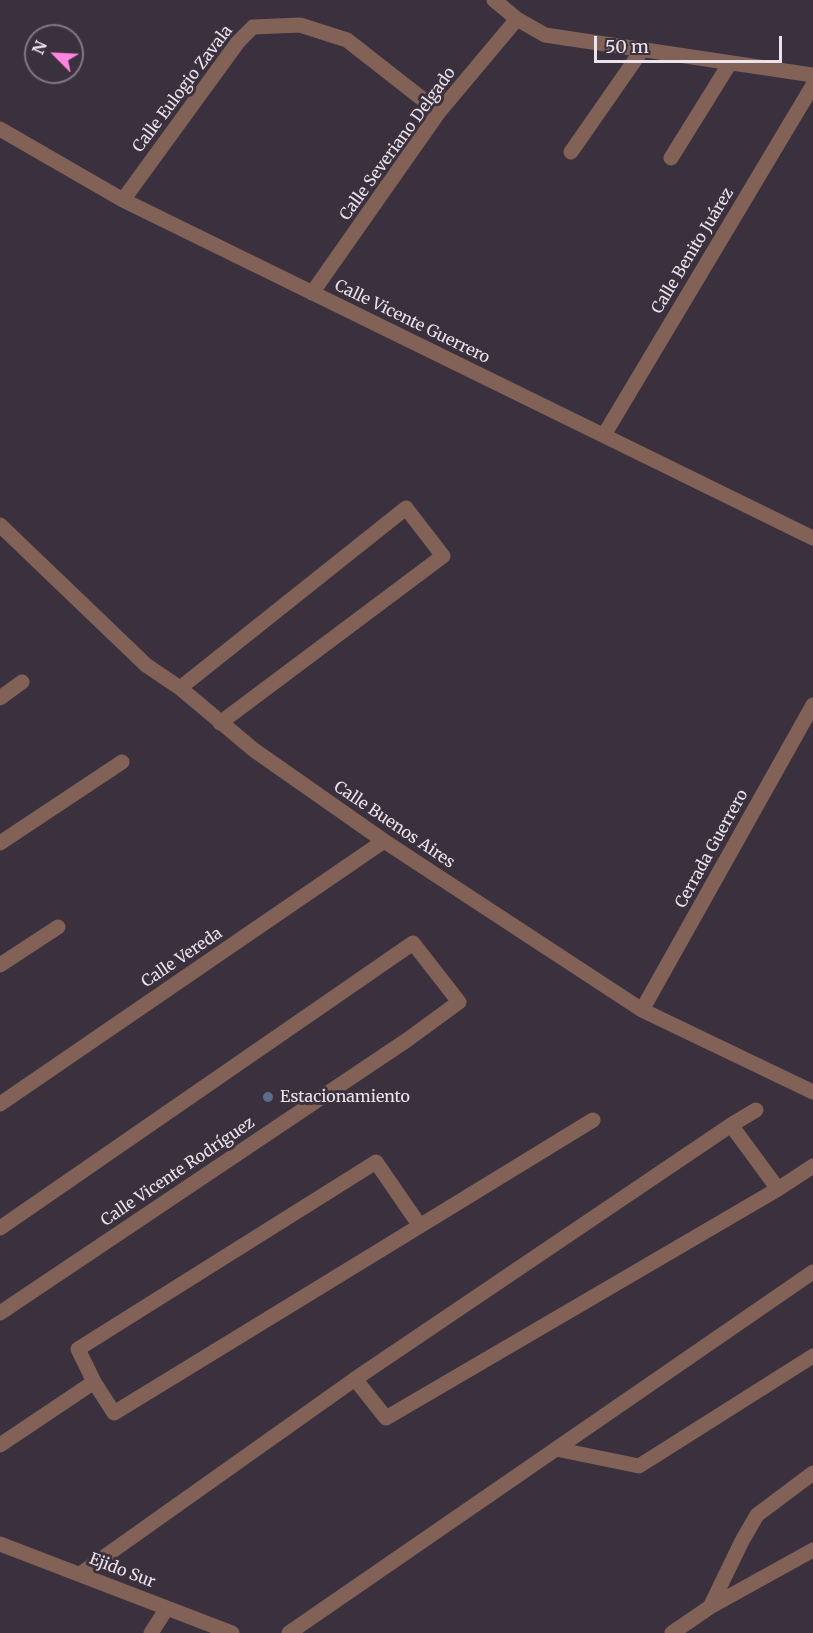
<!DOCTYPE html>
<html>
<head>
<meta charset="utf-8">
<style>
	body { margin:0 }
	#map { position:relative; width:813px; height:1633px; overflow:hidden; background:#3b313e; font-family:Merriweather,serif }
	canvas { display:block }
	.north { position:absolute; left:24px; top:24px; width:60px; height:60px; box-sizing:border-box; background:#3b313e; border:2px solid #817884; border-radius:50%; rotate:294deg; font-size:16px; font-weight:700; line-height:24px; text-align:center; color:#eae3ec }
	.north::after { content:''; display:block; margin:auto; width:21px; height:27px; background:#ff85df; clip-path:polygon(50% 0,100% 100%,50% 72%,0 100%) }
	.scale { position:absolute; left:594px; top:36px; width:188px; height:27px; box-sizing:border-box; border:3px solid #eae3ec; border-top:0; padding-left:8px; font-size:18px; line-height:21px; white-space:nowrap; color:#eae3ec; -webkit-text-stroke:4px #3b313e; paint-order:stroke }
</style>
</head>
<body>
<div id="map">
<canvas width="813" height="1633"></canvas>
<div class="north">N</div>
<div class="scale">50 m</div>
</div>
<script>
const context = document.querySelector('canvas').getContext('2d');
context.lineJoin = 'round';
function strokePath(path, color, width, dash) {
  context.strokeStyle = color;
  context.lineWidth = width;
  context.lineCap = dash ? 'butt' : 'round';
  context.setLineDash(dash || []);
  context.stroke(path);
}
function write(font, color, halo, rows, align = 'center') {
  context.font = font + ' Merriweather,serif';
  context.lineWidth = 6;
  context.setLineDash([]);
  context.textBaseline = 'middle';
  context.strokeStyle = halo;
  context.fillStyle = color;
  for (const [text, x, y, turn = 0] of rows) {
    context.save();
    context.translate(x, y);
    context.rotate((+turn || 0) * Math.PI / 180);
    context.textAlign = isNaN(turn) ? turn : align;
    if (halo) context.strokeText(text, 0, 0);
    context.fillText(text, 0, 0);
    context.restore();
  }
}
strokePath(new Path2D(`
	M494,0L517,19L545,35L813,75
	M0,129L123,200L813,538
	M571,152L642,50
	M671,158L730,63
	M123,200L238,42L253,27L300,25L347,40L439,112
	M312,293L439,112L517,19
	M604,435L813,85
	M0,525L146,665L180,688L254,750L384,841L642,1010L813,1092
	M180,688L406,508L443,556L220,723
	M0,698L22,682
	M0,843L122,762
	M0,965L58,927
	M642,1010L813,705
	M0,1104L384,841
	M731,1125L778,1189
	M0,1228L413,943L459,1002L407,1040L0,1313
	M355,1379L386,1418L778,1189L813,1166
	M94,1382L114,1413L593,1120
	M0,1445L94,1382L78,1349L376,1162L420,1226
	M556,1449L639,1466L813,1356
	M0,1544L232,1633
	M80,1574L355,1379L731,1125L756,1110
	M710,1607L742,1541L757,1515L813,1473
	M151,1633L167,1608
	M289,1633L813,1272
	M672,1633L710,1607L813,1550`), '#826156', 15);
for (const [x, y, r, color] of [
	[268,1097,6,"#5c6f8a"]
]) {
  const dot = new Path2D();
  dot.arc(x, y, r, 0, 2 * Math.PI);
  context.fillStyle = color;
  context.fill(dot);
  strokePath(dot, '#3b313e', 2);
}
write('16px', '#eae3ec', '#3b313e', [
	["Calle Eulogio Zavala",183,89,-53],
	["Calle Severiano Delgado",398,144,-54],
	["Calle Benito Juárez",693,251,-59],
	["Calle Vicente Guerrero",412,322,26],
	["Calle Buenos Aires",394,825,34],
	["Cerrada Guerrero",712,849,-61],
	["Calle Vereda",182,958,-34],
	["Calle Vicente Rodríguez",178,1172,-34],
	["Ejido Sur",122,1571,21]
]);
write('16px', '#eae3ec', '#3b313e', [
	["Estacionamiento",280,1097]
], 'left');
</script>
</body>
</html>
